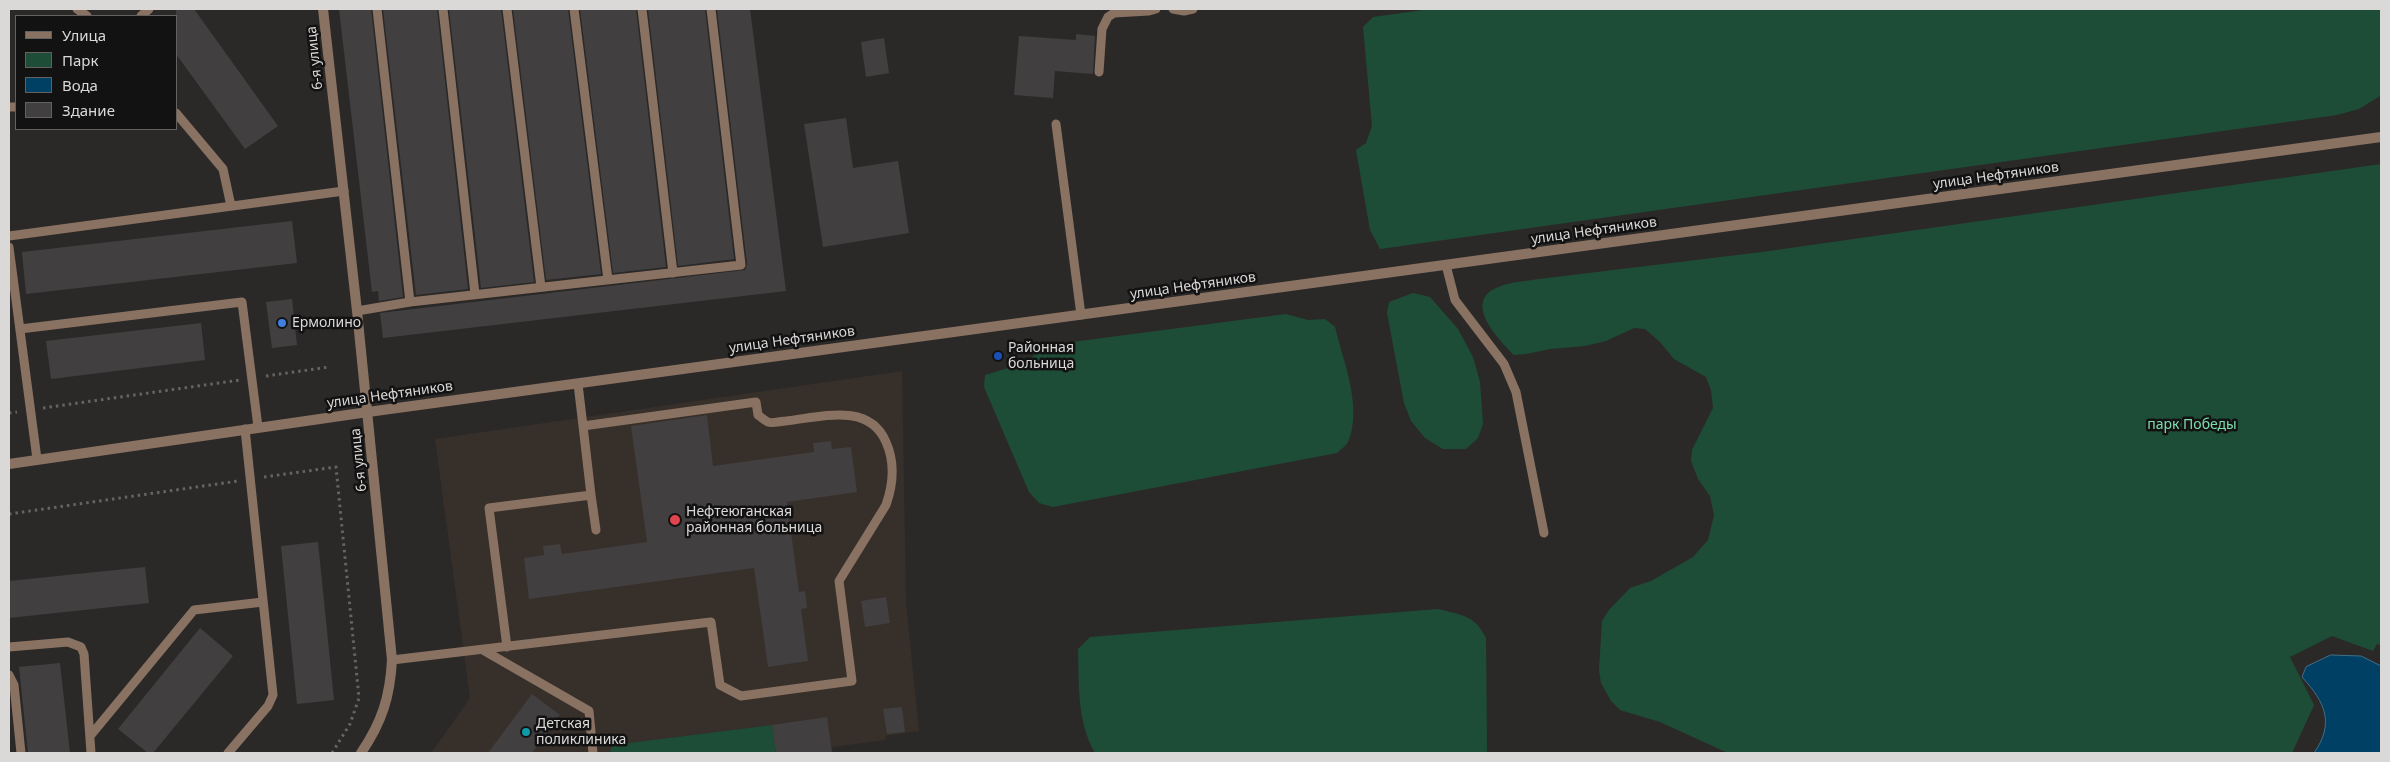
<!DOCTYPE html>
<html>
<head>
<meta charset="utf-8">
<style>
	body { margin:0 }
	#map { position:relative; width:2390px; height:762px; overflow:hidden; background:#2b2928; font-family:"Noto Sans",sans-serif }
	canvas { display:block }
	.frame { position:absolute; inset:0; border:10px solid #dad9d8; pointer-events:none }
	.legend { position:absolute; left:15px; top:15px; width:162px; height:115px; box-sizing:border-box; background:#131212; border:1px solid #636261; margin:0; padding:6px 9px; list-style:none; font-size:15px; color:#dad9d8 }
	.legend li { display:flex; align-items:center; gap:10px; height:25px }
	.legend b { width:25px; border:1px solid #636261 }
</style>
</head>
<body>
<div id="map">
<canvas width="2390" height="762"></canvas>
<div class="frame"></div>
<ul class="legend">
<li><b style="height:6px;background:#8a7262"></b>Улица</li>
<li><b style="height:14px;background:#1e4d37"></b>Парк</li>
<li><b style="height:14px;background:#004065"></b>Вода</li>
<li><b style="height:14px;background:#423f41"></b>Здание</li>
</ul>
</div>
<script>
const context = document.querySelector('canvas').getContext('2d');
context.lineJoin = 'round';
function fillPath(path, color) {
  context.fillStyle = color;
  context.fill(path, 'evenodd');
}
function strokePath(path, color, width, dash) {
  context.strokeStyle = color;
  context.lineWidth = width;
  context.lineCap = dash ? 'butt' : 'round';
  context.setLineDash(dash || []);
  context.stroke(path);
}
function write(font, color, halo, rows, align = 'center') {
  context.font = font + ' "Noto Sans",sans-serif';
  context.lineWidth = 5;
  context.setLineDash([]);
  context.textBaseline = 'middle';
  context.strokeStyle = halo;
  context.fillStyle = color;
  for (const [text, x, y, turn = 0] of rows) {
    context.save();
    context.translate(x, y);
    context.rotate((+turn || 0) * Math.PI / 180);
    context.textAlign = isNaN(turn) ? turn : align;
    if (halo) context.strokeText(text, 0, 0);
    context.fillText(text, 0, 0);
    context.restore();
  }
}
fillPath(new Path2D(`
	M902,371L906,602L919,731L885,736V740L832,747V753H776L772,725L614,745L609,753H431L470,698L435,439Z`), '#372f2a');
fillPath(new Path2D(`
	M1431,9H2381V93L2380,96L2359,109L2337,115L1380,249L1370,230L1356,150L1366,143L1372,126L1363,27L1373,17Z
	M2381,164V645L2377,644L2373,651L2332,636L2290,657L2314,705L2292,753H1728L1660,722L1620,710L1611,701L1601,683L1599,670L1602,621L1609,610L1630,588L1651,581L1693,557L1708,540L1714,515L1710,496L1698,479L1691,461L1692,450L1713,408L1711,390L1706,377L1674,359L1660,342L1645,329L1634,328L1606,341L1585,346L1550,349L1526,354L1514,355C1499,340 1463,303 1496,288C1509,282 1525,281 1539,279L1762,252Z
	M1413,293L1430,297L1458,329L1473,357L1480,382L1483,424L1478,438L1466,449H1443L1425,438L1411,421L1404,403L1387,313L1389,302Z
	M1286,314L1308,320L1325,319L1335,327C1343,361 1363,407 1348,442C1346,446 1341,449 1337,453L1053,507L1039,503L1029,492L984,387L985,375L1018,365L1035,355L1072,342Z
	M1438,609C1461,615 1475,615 1486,638L1487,753H1095C1077,722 1079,684 1078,649L1090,637Z
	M772,725L776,753H609L613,745Z`), '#1e4d37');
const water = new Path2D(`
	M2331,655L2361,656L2381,666V753H2314C2335,723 2325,702 2302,677L2306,667Z`);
fillPath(water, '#004065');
strokePath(water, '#416e88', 1);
fillPath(new Path2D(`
	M176,9H194L278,126L245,149L176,54Z
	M339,9H371L403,297L379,301L378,291L372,292Z
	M383,9H437L468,289L416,295Z
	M449,9H501L534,282L481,288Z
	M513,9H568L601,274L546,280Z
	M580,9H636L666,267L613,273Z
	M648,9H705L734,259L678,266Z
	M717,9H750L786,291L383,338L380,313L745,270L747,264Z
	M1076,34L1095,36L1093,74L1055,71L1053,98L1014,95L1019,36L1076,40Z
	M884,38L889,73L866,77L861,42Z
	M846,118L853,168L898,161L909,233L823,247L804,124Z
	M292,221L297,263L26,294L22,252Z
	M292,299L297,345L272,348L266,302Z
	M201,323L205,360L51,379L46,341Z
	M707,415L713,466L814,452L813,443L831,441L832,449L851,447L857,492L787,502L799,592L805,591L807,608L801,609L808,661L768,667L754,568L529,599L524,558L544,555L543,546L560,544L562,554L647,542L631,426Z
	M318,542L334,700L297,704L281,546Z
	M145,567L149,603L9,618V581Z
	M886,597L890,623L865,627L861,601Z
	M200,628L233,656L153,753H148L118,729Z
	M60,663L70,753H28L19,667Z
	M532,694L560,715L532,753H488Z
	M902,707L905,732L887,734L883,709Z
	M827,717L832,753H776L772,725Z`), '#423f41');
strokePath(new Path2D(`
	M266,376L329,367
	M43,408L240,380
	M9,413L17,412
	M264,477L336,467L359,698L350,724L332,753
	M9,514L238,481`), '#666463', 3, [2.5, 4]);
strokePath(new Path2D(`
	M77,9L87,16
	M377,9L410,302
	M443,9L475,294
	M507,9L541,287
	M574,9L608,280
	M642,9L673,273
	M1173,9L1184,11L1193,9
	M141,16L149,9
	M1099,72L1102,29L1108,17L1114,13L1149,11L1156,9
	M9,107H16
	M176,113L223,169L231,206
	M1056,124L1081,315
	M9,236L344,191
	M9,247L37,459
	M1446,265L1455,300L1504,364L1516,392L1544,533
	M357,311L410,302L741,265L711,9
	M20,329L242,302L258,427
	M578,384L583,426
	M591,495L596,530
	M9,647L68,642L81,647L84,654L91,753
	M483,650L589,711L593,753
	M392,660L711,622L720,685L741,696L852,681L839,581L886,505C893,485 895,462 886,442C869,402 821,417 786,421C781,421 772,424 768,422C764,420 761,417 758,415L756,402L583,426L591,495L489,508L507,647
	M9,675L14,685L21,753
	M91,735L194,610L263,602
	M228,753L268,706L273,695L245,429`), '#8a7262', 9);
strokePath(new Path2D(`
	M323,9L357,311L392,660C390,697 382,722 361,753`), '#8a7262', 10);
strokePath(new Path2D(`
	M9,464L368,412L2381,137`), '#8a7262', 10);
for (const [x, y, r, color] of [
	[282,323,5,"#3f7fe0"],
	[998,356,5,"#1a4fb4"],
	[675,520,6,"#e0444e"],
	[526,732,5,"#0f9aa8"]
]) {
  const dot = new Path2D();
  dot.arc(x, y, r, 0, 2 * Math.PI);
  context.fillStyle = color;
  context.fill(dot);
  strokePath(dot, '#131212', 2);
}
write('14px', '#dad9d8', '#131212', [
	["6-я улица",315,58,-96],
	["улица Нефтяников",1996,176,-8],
	["улица Нефтяников",1594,231,-8],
	["улица Нефтяников",1193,286,-8],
	["улица Нефтяников",792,340,-8],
	["улица Нефтяников",390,395,-8],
	["6-я улица",359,460,-96]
]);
write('14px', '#dad9d8', '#131212', [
	["Ермолино",292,323],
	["Районная",1008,348],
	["больница",1008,364],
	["Нефтеюганская",686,512],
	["районная больница",686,528],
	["Детская",536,724],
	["поликлиника",536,740]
], 'left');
write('14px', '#7cdeae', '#131212', [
	["парк Победы",2192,425]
]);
</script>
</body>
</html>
